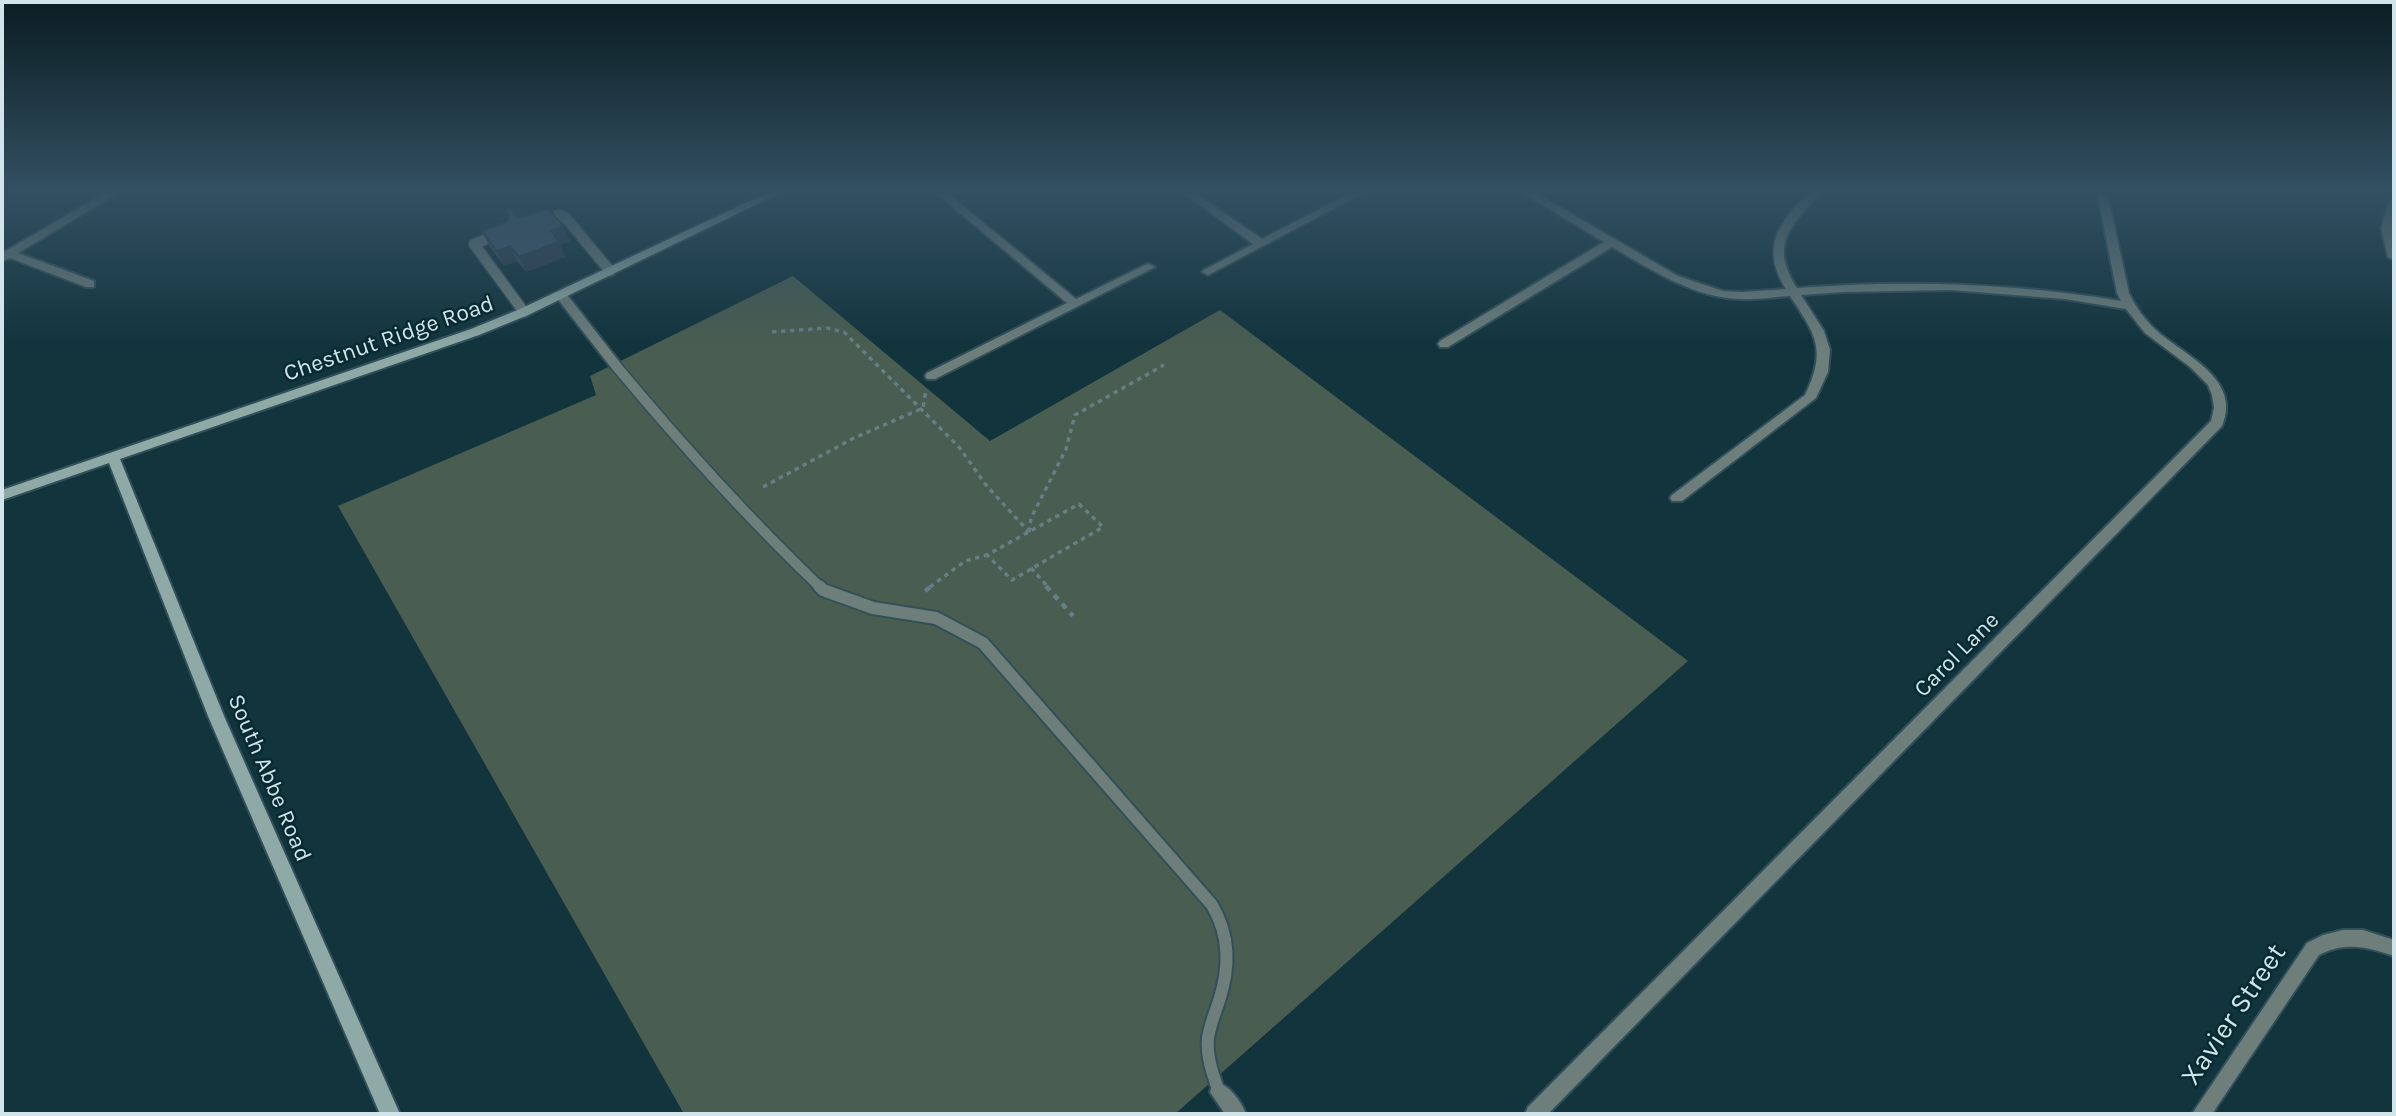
<!DOCTYPE html>
<html>
<head>
<meta charset="utf-8">
<style>
	body { margin:0 }
	#map { position:relative; width:2396px; height:1116px; overflow:hidden; background:#12343d; font-family:Karla,sans-serif }
	canvas { display:block }
	.frame { position:absolute; inset:0; border:4px solid #d1e4e9; pointer-events:none }
</style>
</head>
<body>
<div id="map">
<canvas width="2396" height="1116"></canvas>
<div class="frame"></div>
</div>
<script>
const context = document.querySelector('canvas').getContext('2d');
context.lineJoin = 'round';
function fillPath(path, color) {
  context.fillStyle = color;
  context.fill(path, 'evenodd');
}
function strokePath(path, color, width, dash) {
  context.strokeStyle = color;
  context.lineWidth = width;
  context.lineCap = dash ? 'butt' : 'round';
  context.setLineDash(dash || []);
  context.stroke(path);
}
function write(font, color, halo, rows, align = 'center') {
  context.font = font + ' Karla,sans-serif';
  context.lineWidth = 5;
  context.setLineDash([]);
  context.textBaseline = 'middle';
  context.strokeStyle = halo;
  context.fillStyle = color;
  for (const [text, x, y, turn = 0] of rows) {
    context.save();
    context.translate(x, y);
    context.rotate((+turn || 0) * Math.PI / 180);
    context.textAlign = isNaN(turn) ? turn : align;
    if (halo) context.strokeText(text, 0, 0);
    context.fillText(text, 0, 0);
    context.restore();
  }
}
fillPath(new Path2D(`
	M793,276L990,441L1220,310L1688,661L1175,1114H684L338,506L596,395L590,376Z`), '#495d50');
const laneFar1 = new Path2D(`
	M542,219L560,215L566,218L610,271
	M497,235L474,244L524,312
	M617,367C681,444 748,518 820,587`);
const lane = new Path2D(`
	M819,586L823,590L873,608L936,618L983,643L1212,905C1230,936 1230,967 1219,1001C1215,1013 1210,1025 1208,1038C1206,1056 1213,1075 1219,1092`);
const street = new Path2D(`
	M107,192H120L18,253L94,281V287H86L10,258L2,261V253Z
	M935,192H946L1076,299L1145,265L1149,264L1155,267L935,379H927L925,376L927,373L1067,303Z
	M1182,192H1194L1262,239L1352,192H1365L1208,275L1202,272L1204,270L1253,244Z
	M1521,192H1534L1678,276L1723,291L1743,292L1786,289C1760,247 1779,223 1809,192H1820C1793,226 1768,242 1797,288C1906,280 2013,283 2121,301L2117,293L2097,192H2107L2129,293C2136,308 2146,321 2158,332C2186,356 2242,380 2222,426L1548,1114H1525L1528,1107L2211,421L2214,408L2212,395L2208,385L2190,367L2145,333L2126,309L2065,299L1951,290L1844,292L1801,295L1824,331L1830,350L1828,372L1816,398L1682,501H1672L1670,498L1672,495L1805,395C1827,350 1816,335 1790,296C1774,297 1757,300 1741,299C1694,298 1652,270 1612,247L1448,347H1440L1438,344L1440,341L1604,242Z
	M2394,199C2394,209 2391,220 2392,230C2393,240 2394,250 2394,260L2388,257L2381,228L2389,202Z
	M561,291L565,292L621,364L623,367L621,370H613L557,298L555,295Z
	M2343,930H2363L2394,940V956C2368,947 2345,941 2319,955L2212,1114H2192L2307,943L2323,935Z
	M1219,1083C1231,1087 1242,1103 1246,1114H1225L1210,1092L1212,1085Z`);
const secondary = new Path2D(`
	M769,192H782L528,315L479,335L120,459L224,716L400,1114H380L208,716L109,463L2,500V490L471,329L520,309Z`);
strokePath(laneFar1, '#315059', 13);
strokePath(lane, '#315059', 16);
strokePath(street, '#315059', 4);
strokePath(secondary, '#315059', 4);
strokePath(new Path2D(`
	M772,332L827,328L844,332L959,447L986,485L1029,532
	M763,487L854,438L923,408L926,389
	M1079,504L1103,527L1012,580L987,555Z
	M1029,532L1031,518L1066,449L1075,415L1164,365
	M1031,568L1048,587
	M930,587L965,561L987,555`), '#647f87', 3.5, [4.5, 4.5]);
strokePath(new Path2D(`
	M1046,586L1073,616
	M925,591L932,586`), '#647f87', 4.5, [6, 6]);
strokePath(laneFar1, '#6d7e7b', 10);
strokePath(lane, '#6d7e7b', 12);
fillPath(street, '#6d7e7b');
fillPath(secondary, '#8faaa6');
fillPath(new Path2D(`
	M512,208L516,216L519,218L563,226L570,241L560,245L566,257L526,272L517,261L504,266L489,246L482,231L507,222Z`), '#394c5f');
fillPath(new Path2D(`
	M563,226L570,241L560,245L566,257L526,272L519,257L551,231Z
	M510,246L517,261L504,266L497,251Z`), '#2e3e4d');
const building = new Path2D(`
	M512,208L514,215L519,218L549,209L563,226L551,231L559,242L519,257L510,246L497,251L482,231L507,222L509,217L507,210Z`);
fillPath(building, '#42586e');
strokePath(building, '#2e3e4d', 2);
const sky = context.createLinearGradient(0, 0, 0, 348);
sky.addColorStop(0, '#0a1d22');
sky.addColorStop(0.55, '#335062');
sky.addColorStop(1, '#33506200');
context.fillStyle = sky;
context.fillRect(0, 0, 2396, 348);
write('23px', '#d1e4e9', '#072a33', [
	["Chestnut Ridge Road",389,339,-19],
	["Carol Lane",1957,655,-45],
	["South Abbe Road",269,778,67]
]);
write('28px', '#d1e4e9', '#072a33', [
	["Xavier Street",2234,1015,-56]
]);
</script>
</body>
</html>
